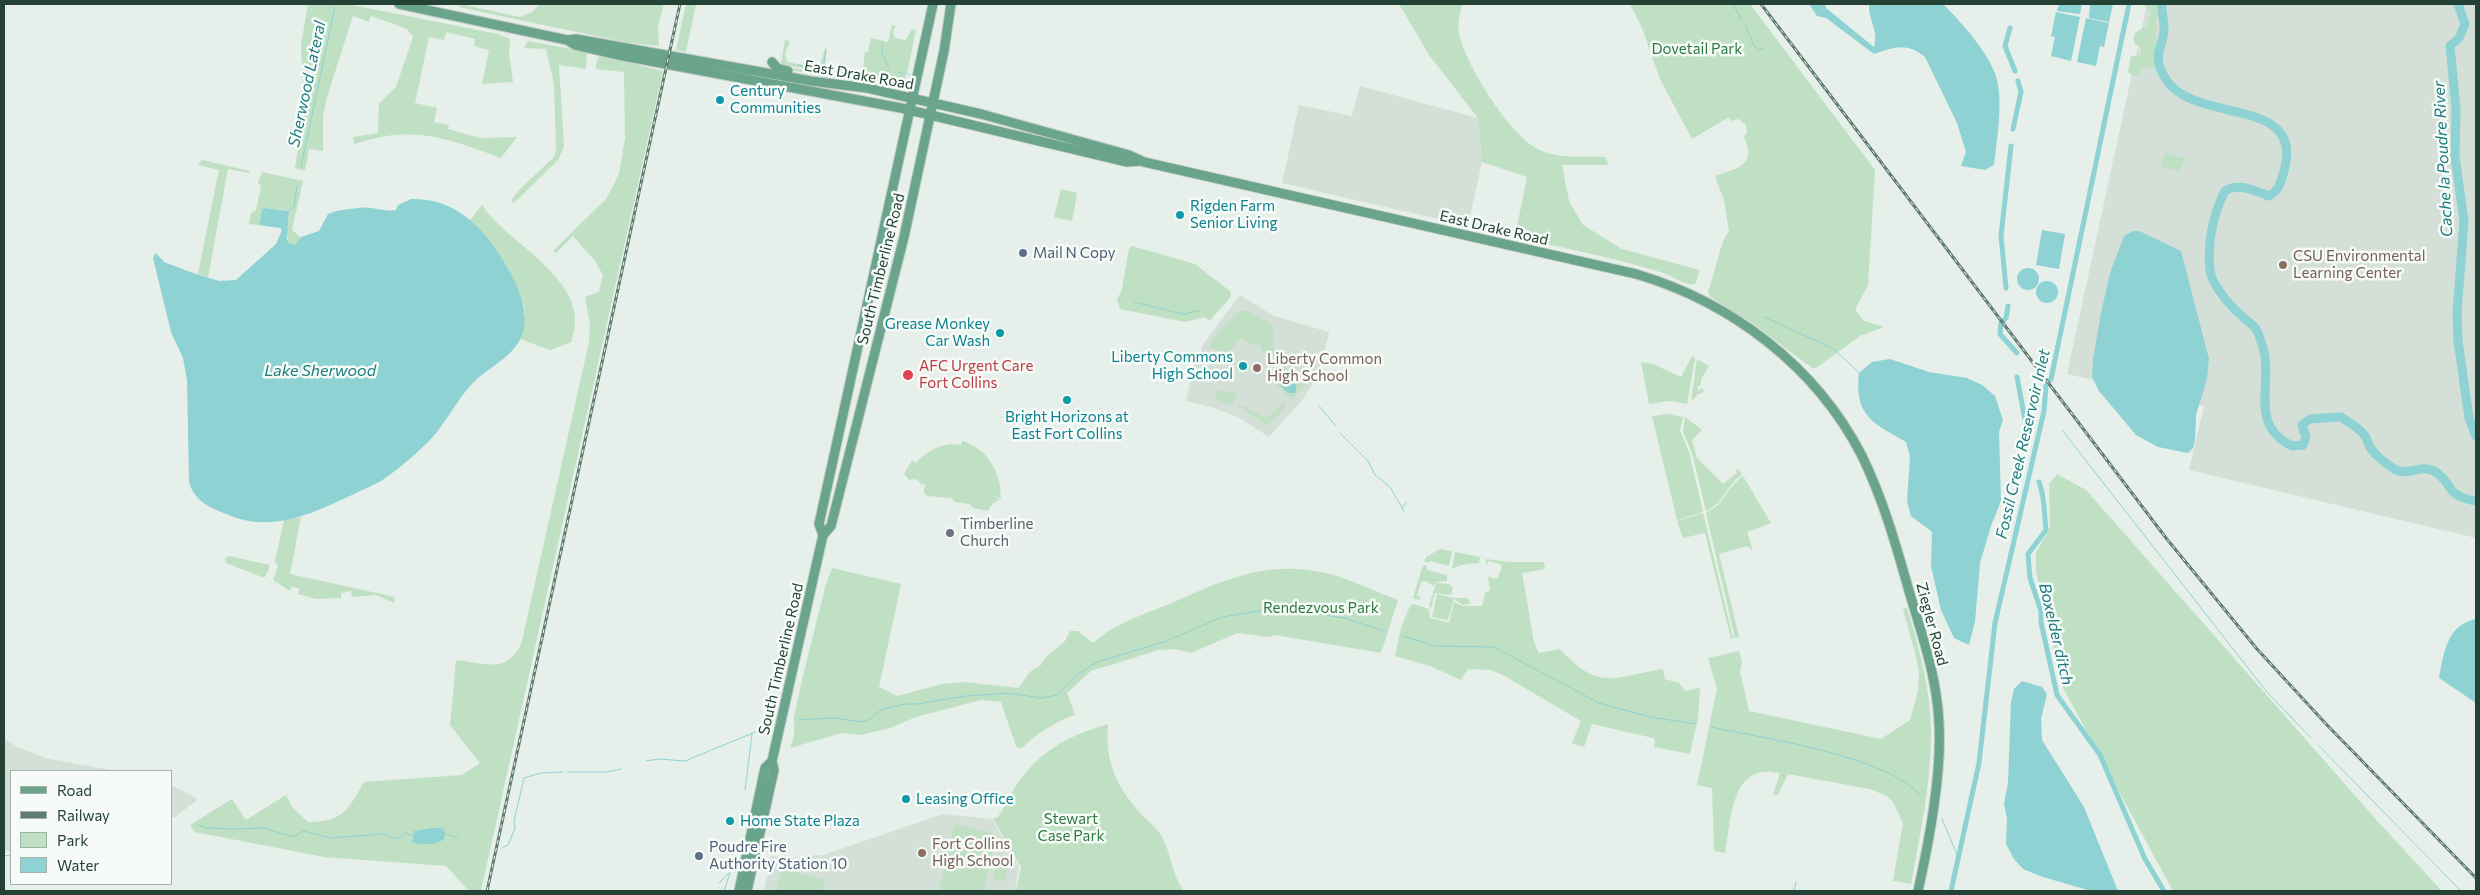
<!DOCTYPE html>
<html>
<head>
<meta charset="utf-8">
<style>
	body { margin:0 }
	#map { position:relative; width:2480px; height:895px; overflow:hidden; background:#e6efe9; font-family:Commissioner,sans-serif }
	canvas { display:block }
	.frame { position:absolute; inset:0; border:5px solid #244135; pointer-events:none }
	.legend { position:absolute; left:10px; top:770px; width:162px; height:115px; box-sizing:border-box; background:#f6fbf8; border:1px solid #a2b1aa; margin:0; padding:6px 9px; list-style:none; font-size:15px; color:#244135 }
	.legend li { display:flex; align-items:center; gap:10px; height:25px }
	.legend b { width:25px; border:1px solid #a2b1aa }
</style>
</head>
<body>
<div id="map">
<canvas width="2480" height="895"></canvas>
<div class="frame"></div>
<ul class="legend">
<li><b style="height:6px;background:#6aa48d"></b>Road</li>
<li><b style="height:6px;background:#5f7c70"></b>Railway</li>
<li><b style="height:14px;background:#bfe0c3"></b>Park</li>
<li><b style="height:14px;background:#8ed2d4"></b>Water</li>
</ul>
</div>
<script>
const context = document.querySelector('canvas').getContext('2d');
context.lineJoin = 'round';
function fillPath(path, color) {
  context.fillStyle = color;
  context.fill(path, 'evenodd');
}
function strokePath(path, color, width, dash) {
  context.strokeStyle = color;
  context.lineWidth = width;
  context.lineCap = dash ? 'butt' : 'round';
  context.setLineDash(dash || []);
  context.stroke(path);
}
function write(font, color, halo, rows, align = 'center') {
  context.font = font + ' Commissioner,sans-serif';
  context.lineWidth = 5;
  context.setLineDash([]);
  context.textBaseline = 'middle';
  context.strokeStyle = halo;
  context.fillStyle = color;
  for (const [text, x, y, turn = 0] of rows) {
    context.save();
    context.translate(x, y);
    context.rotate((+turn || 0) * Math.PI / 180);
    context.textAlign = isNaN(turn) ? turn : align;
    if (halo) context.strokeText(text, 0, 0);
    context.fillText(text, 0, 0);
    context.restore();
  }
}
fillPath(new Path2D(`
	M2147,4H2476V538L2189,470L2204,406L2067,374Z
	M1360,86L1478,118L1482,162L1468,226L1282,183L1299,105L1352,116Z
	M1240,295L1274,316L1329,332L1323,359L1314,381L1304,398L1269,437L1238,417L1214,408L1186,401L1194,366L1204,343Z
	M4,738L17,747L49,759L117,771H11V851L4,850Z
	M171,785L196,798V801L175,817H171Z
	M943,814L992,819L1019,867L1015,891H764L771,856L791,858L823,855Z`), '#d4dfd8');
fillPath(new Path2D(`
	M308,4H347L498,34L510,39L509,53L513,82L482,84L489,50L474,46L475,39L446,32L444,40L429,37L415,103L437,108L434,122L449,125L448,129L480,138L517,137L501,158C467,146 432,131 395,135C381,136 367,140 354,144L353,137L378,133L379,104L396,87L413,37L407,29L371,16L369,22L353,16L327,97L323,116V151L309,149L305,171L295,168L304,109L301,45Z
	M460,4L520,17L532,12L540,4H664L658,26L659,46L625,42L477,11L459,7Z
	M686,4H696L686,52L676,50Z
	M1399,4H1463C1460,12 1457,25 1459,34C1466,65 1506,129 1534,147C1555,160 1581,156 1605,157L1609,165H1562L1569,201L1583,225L1622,249L1700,270L1695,284C1685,286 1673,276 1663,273C1615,258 1565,248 1515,237L1527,177L1482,162L1478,118L1429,55Z
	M1630,4H1750L1875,170L1868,285L1855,310L1864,321L1884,327L1860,336L1816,368H1812L1752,323L1709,296L1708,291C1716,273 1719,243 1729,231L1724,200L1715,176C1737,168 1757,166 1744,137L1747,132L1746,125L1739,119L1731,121L1729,117L1692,139L1660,79L1642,28Z
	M2142,4H2157L2155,66L2151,69L2143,66L2137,76H2133L2128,72L2131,56L2141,55V47L2136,45L2133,39L2136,32L2147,26L2151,11Z
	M892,25L896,26L893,32L895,38L906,40L912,29L916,30L907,73L898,72L906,75L904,85L902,86L862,78L865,52H868L871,38L888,42Z
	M785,40L790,41L785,53L787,62L797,64L796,67L797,64L810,66L809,69L783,65L781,63Z
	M528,41L587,52L586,69L559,65L564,147L558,160L514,203L511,201L518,191L554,157L556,151L554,84L546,49L524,48Z
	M825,49H827L825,64L829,69L835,70V74L810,69L811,66L820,65Z
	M601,56L663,71L481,891H469L446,866L324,857L195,832L190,825L232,799L246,820L286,795L293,808L308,822C343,822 348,810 364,782L462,775L480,763L450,725L456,661L458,660C486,664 510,674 522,641L589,342L590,325L585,297L599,292L603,275L595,261L573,236L556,253L553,251L606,199L619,174L625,138L624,72L595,69L598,57Z
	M782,66L884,83L883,86L790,70Z
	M2165,153L2185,159L2180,172L2161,166Z
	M202,160L250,171V173L228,169L208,277L198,274L219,170L198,165Z
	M262,172L303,181L292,230L301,238L295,245L289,243C285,233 290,222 289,211L286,210L265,208L262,210L259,225L249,224L251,213L256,210L261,186L258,182Z
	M1061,189L1077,193L1072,221L1054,217Z
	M482,205C509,246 595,281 571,342L550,350L520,339L525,313L524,305C509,275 497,242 470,220Z
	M1132,246L1195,264L1230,291L1231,297L1210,320L1204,317L1185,322L1120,309L1117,300L1122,289L1129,248Z
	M1240,311H1249L1272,325L1275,354L1269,356L1263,352L1260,345L1254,343L1252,346L1241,338L1229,353L1209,347L1214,337Z
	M1692,356L1695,358L1687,404L1669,401L1649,404L1641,362L1653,364L1681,377Z
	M1697,359L1709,366L1701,379V385L1697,386L1699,391L1702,388L1704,392L1698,394L1691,402Z
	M1285,367L1304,384L1292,399L1276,385V378Z
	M1219,389L1231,393H1237L1232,405L1215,399Z
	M1284,403L1286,406L1268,426L1239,407L1243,406L1267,418Z
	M1667,414L1683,417L1680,430L1689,452L1703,512L1677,520L1652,416Z
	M1685,417L1702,430L1692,440L1697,458L1723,484L1737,473L1736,470L1738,469L1742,474C1727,485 1723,504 1706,511L1692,453L1683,432Z
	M962,441C987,448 1001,472 1001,498L992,496L1000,499L993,503L988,511L973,508L970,504L955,502L951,498L927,496L924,492L925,484L922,485L916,479L909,480L904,474L912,460L915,463C929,450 943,442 961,445Z
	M2057,474L2086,490L2381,825L2442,891H2173L2063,688L2036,571V552L2050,528L2049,484Z
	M1743,476L1771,523L1747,532L1753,551L1747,546L1719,554L1739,637L1735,638L1706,513C1726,503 1726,488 1743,476Z
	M1703,513L1733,638L1731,639L1705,533L1683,538L1677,521Z
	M301,517L290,574L395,597L394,603L376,595L352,597L351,591L341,593V598L316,599L298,594L300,589L292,586L290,591L273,580L278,567L275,561L284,520Z
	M1440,549L1452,551L1449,566L1430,561L1429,563L1424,562L1426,557Z
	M1455,552L1480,557L1479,563L1461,565L1452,569Z
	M229,556L269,565V569L265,577H262L226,563L225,558Z
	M1486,559L1510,562H1544L1545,569L1522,573L1534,642L1539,653L1560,649C1599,692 1614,677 1663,669L1665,679L1679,683L1685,691L1700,688L1698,718L1690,754L1654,747L1655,741L1653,738L1592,724L1584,747L1572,743L1581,721L1501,674L1490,670L1468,669L1461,680L1430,666L1395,656L1401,628L1410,606L1413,604L1429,609L1430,618L1449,623L1454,602L1463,606H1482L1485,593L1490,590L1488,577L1497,579L1502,568L1500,564L1489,561L1486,565Z
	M1423,565H1426L1427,570L1447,575V581L1436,582L1434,586L1426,581L1421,582L1417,596L1421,597L1419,600L1413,598Z
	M832,568L901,584L879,687L897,696L942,684L964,682L1018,688L1031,671L1040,666L1047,656L1065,641L1070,631H1078L1093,643C1116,622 1146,614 1174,602C1227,578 1271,559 1330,574C1353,580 1375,592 1398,600L1381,653L1275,635L1268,637L1237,633L1191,653L1175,649L1159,650L1091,671L1067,693L1075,715C1054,722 1036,734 1021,749L1016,746L1001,702L981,700L916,717L890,728L860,735L842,733L790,748L794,736V717L802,680L826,584Z
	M1436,583L1449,584L1453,588L1451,595L1435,593L1431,608L1429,606Z
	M1437,594L1454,598H1468L1470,603L1463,605L1454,599L1448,620L1432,617Z
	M1907,608C1919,648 1930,687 1931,728C1932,781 1920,833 1911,884L1893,881L1903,823L1893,802L1887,796L1870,789L1788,774L1778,795H1773L1780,773C1731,761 1731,820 1725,853L1714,851L1712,788L1697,785L1717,689L1708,658L1739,651L1742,662L1740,671L1749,711L1881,739L1910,720L1918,691L1919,675L1917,660L1903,609Z
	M1108,724C1105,763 1116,786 1142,815C1150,823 1160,831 1164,841C1172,857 1172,876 1184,891H1016L1021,867L993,819L998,817C1004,808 1008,798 1014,789C1038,751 1066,737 1108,724Z
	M954,824L996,834L984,891H939Z
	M997,859L1009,862L1005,881L993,879Z
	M784,870L825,879L822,891H776L780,874Z`), '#bfe0c3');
fillPath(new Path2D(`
	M1809,4H1825L1826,8L1874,47C1879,31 1868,19 1869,4H1943C1961,22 1994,58 1998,84C2002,110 1997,139 1994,165L1985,170L1961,166L1966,152L1957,123L1925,57C1907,42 1894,47 1874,54L1826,18L1817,16Z
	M2059,4H2082L2080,14L2057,11Z
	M2090,4H2113L2109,22L2089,18Z
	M2056,12L2080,17L2071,61L2051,56L2055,37L2051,36Z
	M2086,18L2109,23L2104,47L2100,46L2096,66L2077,62Z
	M411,199C447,198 475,218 495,248C510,271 531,304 523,332C516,357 487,367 471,385C456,401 446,423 430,440C417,453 400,468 384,479C375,485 363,489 354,494C316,512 273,533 231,516C212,508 195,503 189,482L187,380L183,358L171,332L153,258L156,253L164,262L190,272L219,281L236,280L276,244L282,230L280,228L259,225L262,210L265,208L289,211L287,239L289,243L295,245L301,237L319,231L328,214C337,210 349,209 359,208C371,206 384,212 396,210L398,205Z
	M2042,230L2065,234L2059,269L2036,265Z
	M2133,231H2139L2181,251L2209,359L2207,379L2196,415L2195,440L2193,448L2188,453L2158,447L2136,435L2099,391L2092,377L2093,359L2101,313L2110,273L2124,236Z
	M2017 279a11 11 0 1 1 22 0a11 11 0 1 1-22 0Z
	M2036 292a11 11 0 1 1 22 0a11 11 0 1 1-22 0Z
	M1890,359L1929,372L1967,378L1982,385L1995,396L2003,420L1999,432L2001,501L1991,526L1980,563L1975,622L1969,645L1954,638L1941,610L1931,566L1932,532L1911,516L1907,501L1910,457L1906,442C1873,423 1854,416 1859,373L1872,362Z
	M1285,374L1296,384V393H1289L1281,387L1279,381Z
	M2476,619V703L2439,678C2444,652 2447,625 2476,619Z
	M2022,681L2042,687L2047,694L2041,719L2042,740L2084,807L2118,891H2091L2043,877L2023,869L2014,859L2006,844L2007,819L2004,804L2008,783L2011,702L2014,689Z
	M433,828H442L445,832L444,839C435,846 423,844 412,843L414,831Z`), '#8ed2d4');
strokePath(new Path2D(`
	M1733,4L1742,21
	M1746,26L1754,46L1759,50L1764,48
	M882,43V53L889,68
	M826,49L823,69L833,71
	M798,65L807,66
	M812,67L824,69
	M838,72L846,73
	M898,72L906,74
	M851,74L859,75
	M908,74L910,75
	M301,167L335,7
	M289,211L294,207L297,186
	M1134,302L1178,313L1185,314L1201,310
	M1764,317L1834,349L1859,373
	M1319,406L1336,426
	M2062,430L2266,691L2311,738
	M1340,433L1368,461L1375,475L1390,487L1404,511
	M1403,507L1406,502
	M1403,636L1435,646L1494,647L1599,703L1650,717L1696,724
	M798,720L834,718L862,722L870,719L882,709L906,704H917L966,696L1008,693L1041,698L1057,695L1075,676L1097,662L1167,641L1222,617L1279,608L1344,618L1387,632
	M1710,727C1763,738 1888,756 1921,796
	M2318,745L2461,891
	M646,761L659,759L685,761L765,728
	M568,772H607L621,769
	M745,790L752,734
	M1942,819L1958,857
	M197,825L206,828L234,829L264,828L293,837L303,831L330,838L384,834C394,837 396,842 406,833L413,836
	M445,834L458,838
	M502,848L508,845L515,828L514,821L524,778L541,773L563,772
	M4,856L11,855
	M719,883L729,873
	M724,891L730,873
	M1794,891L1796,882`), '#8ed2d4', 1);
strokePath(new Path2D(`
	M2010,28L2005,46L2015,71
	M2013,129L2021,92L2018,81
	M2006,288L2001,236L2011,146
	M2008,306L2006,318L2001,323L2000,334L2017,353
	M2017,377L2028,436
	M2039,482C2045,497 2044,513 2046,530L2028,554L2030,578L2041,611V622L2057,695L2100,755L2145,859L2164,891
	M1951,891L1979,763L1995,623L2044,411L2046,385L2051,379L2129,4`), '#8ed2d4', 5);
strokePath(new Path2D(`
	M2162,4C2161,12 2164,19 2164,26C2165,47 2150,53 2165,78C2193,125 2302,95 2285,167C2282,179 2280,190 2269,196C2256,191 2237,182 2225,191C2213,214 2207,244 2210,270C2211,284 2231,307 2242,316C2246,321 2253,324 2256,329C2259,335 2262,344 2264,351C2272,386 2249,425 2292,446L2303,445L2306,437L2302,425L2310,419L2341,417C2348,422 2360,428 2365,436C2368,440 2368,446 2372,450C2377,457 2388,465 2396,470C2408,476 2421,464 2434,471C2455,483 2442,495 2476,501
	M2458,4L2465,24L2459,38L2450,46L2456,109L2455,157L2464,221L2457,313L2458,341L2469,418L2476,436`), '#8ed2d4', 9);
const major = new Path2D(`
	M399,4L567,40L576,39L811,81L867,88L981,114L1129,155L1144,162L1636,274C1731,302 1816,366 1862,456C1883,499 1896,545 1909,591C1922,635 1937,677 1939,723C1942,773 1929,842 1918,891
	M567,40L575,45L623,56L901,108L1127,162L1140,161
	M772,62L777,68L788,71
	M823,535L819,524L933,4
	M739,891L765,768L772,761
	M747,891L774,770L772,761L823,535L831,526L904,237L944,51L951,4`);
strokePath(major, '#c2cac6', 11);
strokePath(major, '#6aa48d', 9);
const rail = new Path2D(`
	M1761,4L2166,538L2257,649L2327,725L2476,878
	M487,891L680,4`);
strokePath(rail, '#5f7c70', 3);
strokePath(rail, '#f6fbf8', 1, [4]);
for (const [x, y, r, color] of [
	[720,100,5,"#0f9aa8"],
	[1180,215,5,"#0f9aa8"],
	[1023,253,5,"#5c6f8a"],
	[2283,265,5,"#8d6e63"],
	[1000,333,5,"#0f9aa8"],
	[1243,366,5,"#0f9aa8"],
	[1257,368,5,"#8d6e63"],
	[908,375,6,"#e0444e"],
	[1067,400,5,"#0f9aa8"],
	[950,533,5,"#6b7280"],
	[906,799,5,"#0f9aa8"],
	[730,821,5,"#0f9aa8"],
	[922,853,5,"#8d6e63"],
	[699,856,5,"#5c6f8a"]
]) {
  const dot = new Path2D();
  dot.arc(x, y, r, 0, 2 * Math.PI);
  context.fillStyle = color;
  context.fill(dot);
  strokePath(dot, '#f6fbf8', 2);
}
write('15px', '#2d7940', '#f6fbf8', [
	["Dovetail Park",1697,49],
	["Rendezvous Park",1321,608],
	["Stewart",1071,819],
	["Case Park",1071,836]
]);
write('15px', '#244135', '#f6fbf8', [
	["East Drake Road",859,75,10],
	["East Drake Road",1494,228,13],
	["South Timberline Road",881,269,-76],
	["Ziegler Road",1932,624,75],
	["South Timberline Road",781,659,-77]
]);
write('15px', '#0d838f', '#f6fbf8', [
	["Century",730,91],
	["Communities",730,108],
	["Rigden Farm",1190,206],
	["Senior Living",1190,223],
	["Grease Monkey",990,324,"right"],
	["Car Wash",990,341,"right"],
	["Liberty Commons",1233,357,"right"],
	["High School",1233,374,"right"],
	["Bright Horizons at",1067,417,"center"],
	["East Fort Collins",1067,434,"center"],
	["Leasing Office",916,799],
	["Home State Plaza",740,821]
], 'left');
write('15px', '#4e5e75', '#f6fbf8', [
	["Mail N Copy",1033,253],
	["Poudre Fire",709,847],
	["Authority Station 10",709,864]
], 'left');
write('15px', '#785e54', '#f6fbf8', [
	["CSU Environmental",2293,256],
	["Learning Center",2293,273],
	["Liberty Common",1267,359],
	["High School",1267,376],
	["Fort Collins",932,844],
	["High School",932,861]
], 'left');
write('15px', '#be3a42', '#f6fbf8', [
	["AFC Urgent Care",919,366],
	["Fort Collins",919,383]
], 'left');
write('15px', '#5b616d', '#f6fbf8', [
	["Timberline",960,524],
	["Church",960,541]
], 'left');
write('italic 16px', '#1c7c7f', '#f6fbf8', [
	["Sherwood Lateral",307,84,-78],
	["Cache la Poudre River",2443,159,-93],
	["Lake Sherwood",320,371],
	["Fossil Creek Reservoir Inlet",2023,444,-77],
	["Boxelder ditch",2056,634,77]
]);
</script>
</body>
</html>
